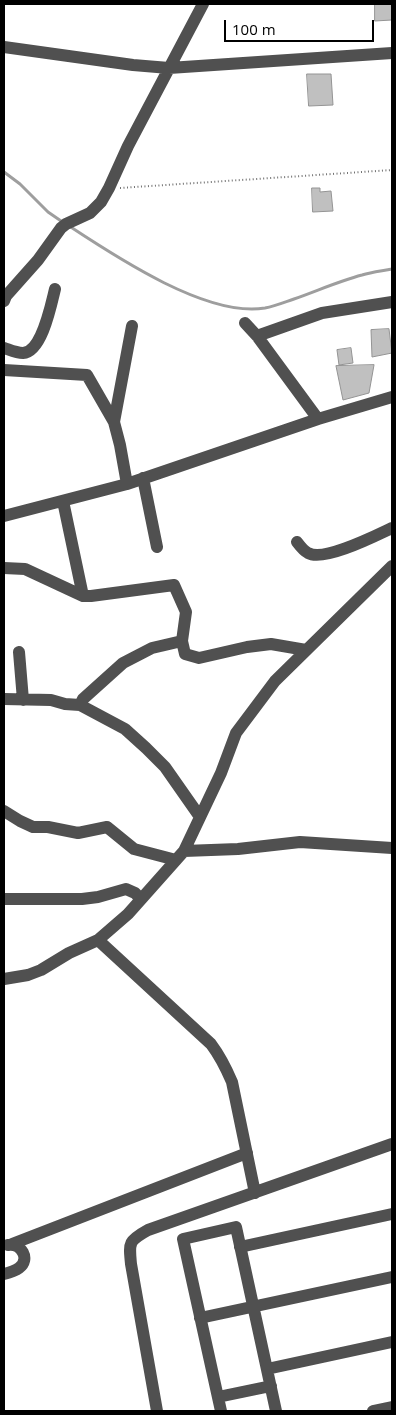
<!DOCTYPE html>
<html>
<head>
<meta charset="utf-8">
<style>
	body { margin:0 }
	#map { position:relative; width:396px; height:1415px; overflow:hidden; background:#fff; font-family:"Open Sans",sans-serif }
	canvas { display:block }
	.frame { position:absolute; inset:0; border:5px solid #000; pointer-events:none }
	.scale { position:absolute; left:224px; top:20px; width:150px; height:22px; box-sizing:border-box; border:2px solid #000; border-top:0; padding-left:6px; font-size:15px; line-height:18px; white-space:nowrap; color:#000; -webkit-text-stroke:4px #fff; paint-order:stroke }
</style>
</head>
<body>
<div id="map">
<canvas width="396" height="1415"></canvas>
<div class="frame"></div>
<div class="scale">100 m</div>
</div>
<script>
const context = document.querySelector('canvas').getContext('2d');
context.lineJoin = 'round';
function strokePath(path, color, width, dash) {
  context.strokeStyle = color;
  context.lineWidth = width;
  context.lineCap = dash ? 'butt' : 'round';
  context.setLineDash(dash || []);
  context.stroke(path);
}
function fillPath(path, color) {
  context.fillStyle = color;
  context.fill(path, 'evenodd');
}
strokePath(new Path2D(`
	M4,172L20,184L48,212L64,223
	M69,226C116,257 208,318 265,308C275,306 285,302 294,299C317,291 339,281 362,275C372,272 382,271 392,269`), '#9e9e9e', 3);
const building = new Path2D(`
	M375,4H392V20L375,21Z
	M307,74H331L333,105L309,106Z
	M312,188H320V192L331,191L333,211L313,212Z
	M389,329L392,353L372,357L371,330Z
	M351,348L353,363L339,365L337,350Z
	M374,365L369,393L343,400L336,366Z`);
fillPath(building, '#c0c0c0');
strokePath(building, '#949494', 1);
strokePath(new Path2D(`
	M120,188L392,170`), '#727272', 2, [1, 2.5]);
strokePath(new Path2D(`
	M4,47L133,65L169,68L392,53
	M4,301L6,296L38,260L61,228L66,224L90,213L101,202L109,188L128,146L203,4
	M245,323L257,336L318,419
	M257,336L322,313L392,302
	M4,348C10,350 16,353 23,353C42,352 51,305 55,289
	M4,370L87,375L114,422
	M143,478L157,547
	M127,484L120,445L114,422L132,326
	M63,501L83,596
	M4,516L127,484L318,419L392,397
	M297,542C300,546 304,551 308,553C324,562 375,536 392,528
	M4,568L25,569L83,596H91L174,585L186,612L182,641L185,654L199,658L247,647L271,644L306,650
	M19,652L23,700
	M4,699L51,700L65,704L80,705L125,729L146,748L165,767L200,817
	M80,705L83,699L123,663L152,648L182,641
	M4,811L20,821L33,827H48L78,833L107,827L134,849L176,860
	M184,851L238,849L300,842L392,848
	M4,899H82L98,897L126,889L135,893L141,899
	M98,940L211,1044C220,1056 226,1068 232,1082L255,1193
	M4,979L28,975L41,970L69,953L98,940L128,914L184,851L221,773L236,733L275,681L392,566
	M12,1244L247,1153
	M240,1247L392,1214
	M4,1274C8,1273 15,1271 19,1268C31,1259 21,1243 8,1245
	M200,1318L392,1277
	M267,1369L392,1342
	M218,1397L271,1386
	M157,1411L131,1264C129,1243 128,1241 148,1230L392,1144
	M221,1411L183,1239L236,1227L276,1411
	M373,1411L392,1407`), '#505050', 12);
</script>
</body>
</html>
